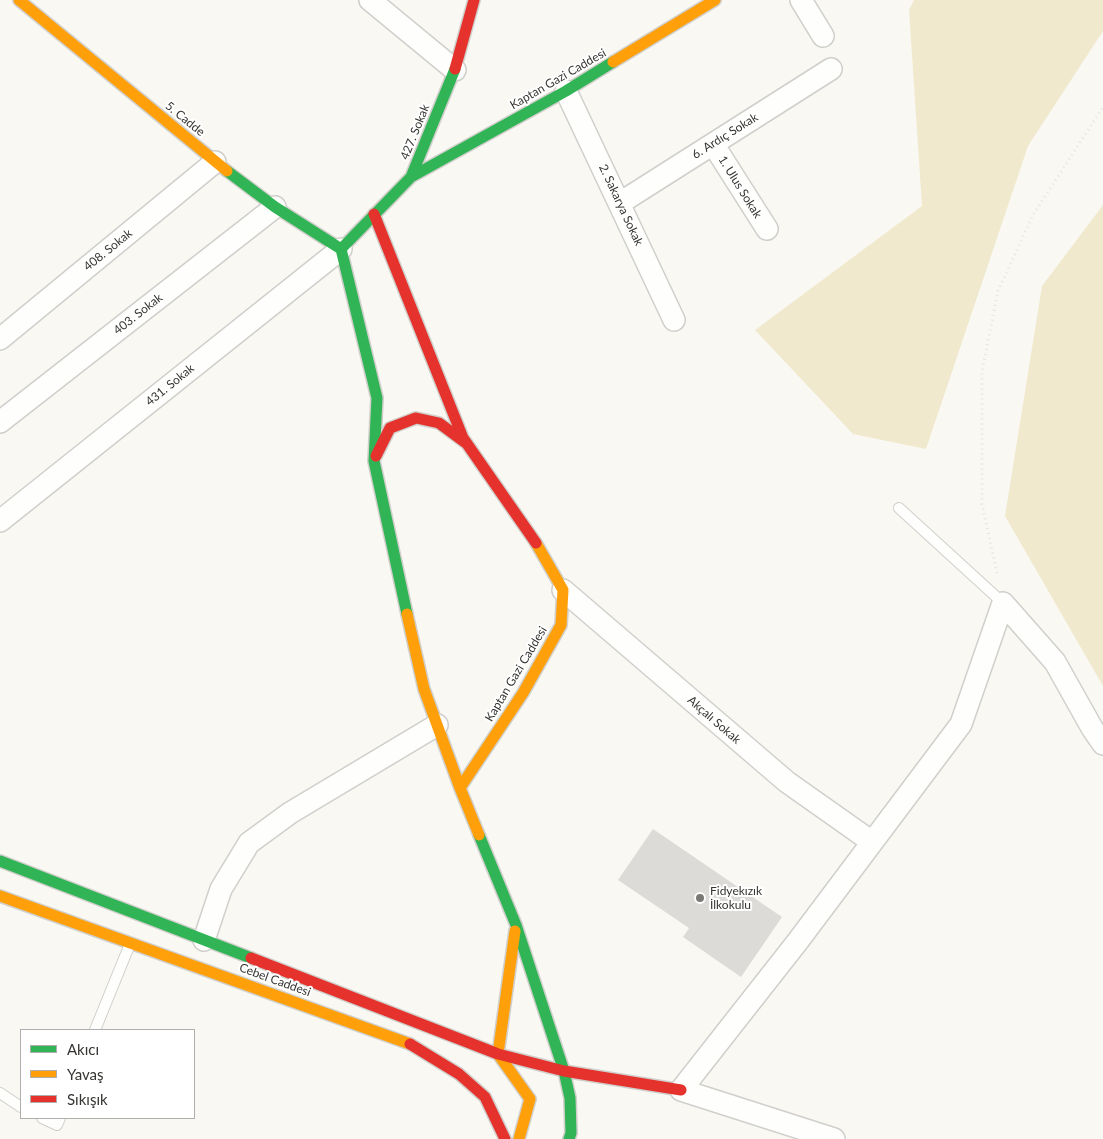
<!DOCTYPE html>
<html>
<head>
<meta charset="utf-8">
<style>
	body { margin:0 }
	#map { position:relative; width:1103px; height:1139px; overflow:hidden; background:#f9f8f3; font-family:Lato,sans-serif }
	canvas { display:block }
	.legend { position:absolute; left:20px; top:1029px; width:175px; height:90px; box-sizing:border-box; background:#fff; border:1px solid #afaead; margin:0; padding:6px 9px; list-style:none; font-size:15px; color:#363532 }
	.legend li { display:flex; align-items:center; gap:10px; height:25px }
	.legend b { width:25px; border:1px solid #afaead }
</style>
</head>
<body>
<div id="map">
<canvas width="1103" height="1139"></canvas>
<ul class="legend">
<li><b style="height:6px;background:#30b455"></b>Akıcı</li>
<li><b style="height:6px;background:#ff9f0a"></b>Yavaş</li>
<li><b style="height:6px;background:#e5322d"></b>Sıkışık</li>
</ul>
</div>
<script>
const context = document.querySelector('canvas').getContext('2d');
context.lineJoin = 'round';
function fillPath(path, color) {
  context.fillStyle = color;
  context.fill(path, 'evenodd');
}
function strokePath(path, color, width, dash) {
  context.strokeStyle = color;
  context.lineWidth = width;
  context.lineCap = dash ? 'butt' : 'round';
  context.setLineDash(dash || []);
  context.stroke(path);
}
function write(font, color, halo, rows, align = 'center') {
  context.font = font + ' Lato,sans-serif';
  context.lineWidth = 4;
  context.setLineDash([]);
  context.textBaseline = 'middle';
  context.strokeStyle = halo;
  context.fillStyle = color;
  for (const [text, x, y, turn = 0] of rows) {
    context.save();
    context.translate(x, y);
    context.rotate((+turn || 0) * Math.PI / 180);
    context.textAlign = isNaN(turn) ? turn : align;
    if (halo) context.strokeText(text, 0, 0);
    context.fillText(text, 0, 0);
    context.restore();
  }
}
fillPath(new Path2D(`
	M914,0H1103V31L1028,146L926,449L853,434L755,330L922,206L909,10Z
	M1103,205V686L1005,516L1042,286Z`), '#f1e9cd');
fillPath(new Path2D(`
	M653,829L782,917L741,977L683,937L689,928L618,880Z`), '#dcdbd8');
const lane = new Path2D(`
	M899,508L1003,603
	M95,1030L130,944
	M0,1093L21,1107
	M42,1118L57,1125L60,1118`);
const street = new Path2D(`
	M370,0L455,70
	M801,0L823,36
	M566,91L674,320
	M713,144L767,229
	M620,203L831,69
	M0,339L215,162
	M0,422L275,207
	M0,521L341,249
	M563,590L787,782L872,842
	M204,940L221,889L249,843L290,813L437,725
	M834,1139L681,1090L798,941L961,724L1003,603L1055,662L1092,728L1103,744`);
const fast = new Path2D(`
	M227,171L275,207L341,249
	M411,177L566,91L613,62
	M341,249L377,398L374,461L407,614
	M341,249L411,177L455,69
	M479,835L516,925L564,1071L570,1098L571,1133L569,1139
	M0,861L251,958`);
const slow = new Path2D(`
	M19,0L227,171
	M613,62L715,0
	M407,614L424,689L460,788L479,835
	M460,788L523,693L561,625L563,590L536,543
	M0,896L410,1044
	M515,931L498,1054L530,1099L519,1139`);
const jam = new Path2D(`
	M455,69L474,0
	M374,214L463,438L536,543
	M376,456L390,428L416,418L439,423L466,443
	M251,958L498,1054L564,1071L681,1090
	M410,1044L459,1074L485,1097L505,1139`);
strokePath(lane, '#d0cfcb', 12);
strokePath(street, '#d0cfcb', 24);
strokePath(fast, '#d0cfcb', 14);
strokePath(slow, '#d0cfcb', 14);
strokePath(jam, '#d0cfcb', 14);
strokePath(new Path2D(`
	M997,573L982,504V372L998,291L1033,215L1103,107`), '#e4e4e2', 3, [1, 4]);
strokePath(lane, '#fefefd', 10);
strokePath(street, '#fefefd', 21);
strokePath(fast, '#30b455', 11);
strokePath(slow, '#ff9f0a', 11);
strokePath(jam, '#e5322d', 11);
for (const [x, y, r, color] of [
	[700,898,5,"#7a7976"]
]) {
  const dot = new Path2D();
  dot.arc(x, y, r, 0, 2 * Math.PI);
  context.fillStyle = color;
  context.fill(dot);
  strokePath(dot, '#fff', 2);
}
write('12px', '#363532', '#fff', [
	["Kaptan Gazi Caddesi",558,79,-30],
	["5. Cadde",185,119,39],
	["427. Sokak",415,132,-68],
	["6. Ardıç Sokak",725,136,-32],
	["1. Ulus Sokak",740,187,58],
	["2. Sakarya Sokak",621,205,65],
	["408. Sokak",108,250,-39],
	["403. Sokak",138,314,-38],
	["431. Sokak",170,385,-39],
	["Kaptan Gazi Caddesi",516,674,-59],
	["Akçalı Sokak",714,720,41],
	["Cebel Caddesi",275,980,20]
]);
write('12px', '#363532', '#fff', [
	["Fidyekızık",710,891],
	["İlkokulu",710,905]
], 'left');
</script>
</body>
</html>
